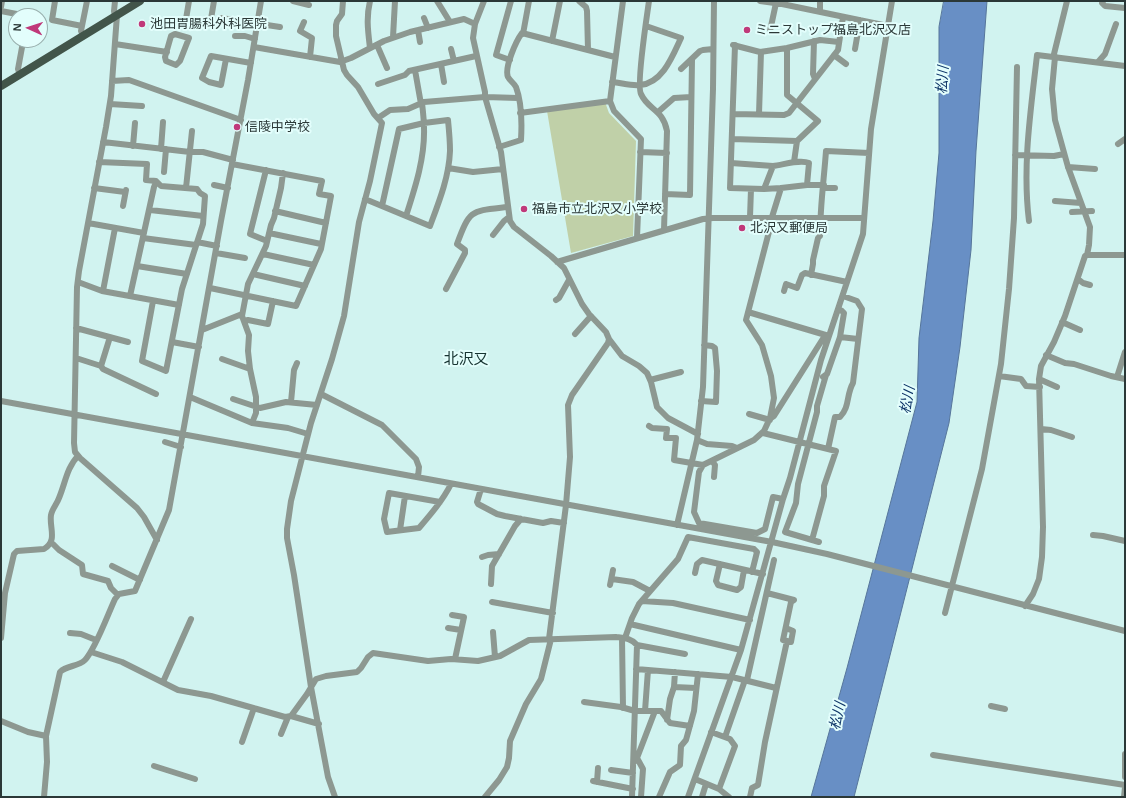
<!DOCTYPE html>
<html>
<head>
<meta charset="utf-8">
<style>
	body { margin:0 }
	#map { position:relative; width:1126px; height:798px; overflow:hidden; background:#d1f3f0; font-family:Arial,sans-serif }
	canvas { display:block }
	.frame { position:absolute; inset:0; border:2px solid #2b3837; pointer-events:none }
	.north { position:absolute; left:8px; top:8px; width:40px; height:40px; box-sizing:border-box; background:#e3fefc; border:1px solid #99afad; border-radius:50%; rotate:273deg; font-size:11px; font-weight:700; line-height:16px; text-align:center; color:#2b3837 }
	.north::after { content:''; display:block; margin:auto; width:14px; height:18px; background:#c0397a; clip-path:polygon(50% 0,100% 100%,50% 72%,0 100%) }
</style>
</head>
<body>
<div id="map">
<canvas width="1126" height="798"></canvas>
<div class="frame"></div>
<div class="north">N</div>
</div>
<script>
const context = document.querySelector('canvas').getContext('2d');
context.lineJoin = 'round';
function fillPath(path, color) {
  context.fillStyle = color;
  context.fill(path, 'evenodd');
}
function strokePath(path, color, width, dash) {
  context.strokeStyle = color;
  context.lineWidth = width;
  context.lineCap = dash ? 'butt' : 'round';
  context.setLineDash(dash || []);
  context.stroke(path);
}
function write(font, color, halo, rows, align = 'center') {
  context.font = font + ' Arial,"Noto Sans JP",sans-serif';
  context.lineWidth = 4;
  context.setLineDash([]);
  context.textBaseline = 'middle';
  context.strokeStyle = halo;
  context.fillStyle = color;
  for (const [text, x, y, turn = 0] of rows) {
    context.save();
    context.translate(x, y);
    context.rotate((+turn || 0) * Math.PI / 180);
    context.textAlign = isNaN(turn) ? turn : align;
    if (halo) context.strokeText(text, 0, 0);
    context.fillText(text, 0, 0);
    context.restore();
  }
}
fillPath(new Path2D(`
	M605,102L609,113L636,141L633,236L571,253L547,111Z`), '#c0d0a8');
const water = new Path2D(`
	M944,1H987L976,151L971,250L960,347L949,423L854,797H811L847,668L917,402L919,338L933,221L939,153V27Z`);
fillPath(water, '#688fc5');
strokePath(water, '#56759a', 1);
strokePath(new Path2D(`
	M55,1L52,20L82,26
	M293,1L309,5
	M370,1C366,18 368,31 370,48
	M437,1L450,22
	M484,1L475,24L473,38L485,92V97L501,152L510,221L514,227L551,256L564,268L582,304L589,314L606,332L609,339L608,343L572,395L568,405L570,457L566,505L549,639
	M579,1L586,7L587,11L588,50
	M623,1L610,101L614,111L641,139L637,238
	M649,1C647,16 636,85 641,94C648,110 663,109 667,131L664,230
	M760,1L782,4L888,26
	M1067,1L1054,54L1055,57L1052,89L1055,120L1068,167L1090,227L1089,245L1087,255
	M1103,1L1102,3L1105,6L1125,8
	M1,7L2,1
	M1,11L27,16
	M820,12V1
	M117,15L111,96L106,127L79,271L77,287L74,443L75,452L80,458L137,508L144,517L157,540
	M115,17L114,11L115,1
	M221,18L280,27
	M424,18L428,28
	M186,19L189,1
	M304,22L300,31L312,38L310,57
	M210,25L214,1
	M418,30L420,42
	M770,31L776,3
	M175,34L189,38L180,61L176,65L166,61L165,57L171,36Z
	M523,34L529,1
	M83,36L81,31L87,1
	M235,36H245L255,39
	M393,37L395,1
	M552,41L560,1
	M814,41L813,74L815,79
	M115,44L167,52
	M377,45L387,68
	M733,45L760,52L787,48L820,40L839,42
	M735,45L730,188L764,189L773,166C783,165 800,159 809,163L807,185L781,188L764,189
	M254,47L340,62L351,58L384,41L410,32L464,19L475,24
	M787,48V95L818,121L797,141L794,162
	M451,49L454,61
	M855,49L860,20
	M834,55L846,64
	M226,59L221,85L209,82L202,78L211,56L251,63
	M510,60L496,55L511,1
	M1098,62L1105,54L1116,24
	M441,64L444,82
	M681,69L700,51L703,50L713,49
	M415,70L421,104
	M20,75L18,69L23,42
	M112,81L129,80L241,120
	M612,82C622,83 631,86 640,85C663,83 673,55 681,38L646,26
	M378,84L405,75L409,71L476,56
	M110,104L142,106
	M658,112L674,98L691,97
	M520,113L610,101
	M733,114L784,115L789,113L838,50L843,17
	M759,114L761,52
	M378,118L390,110L408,109L424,102L485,97L518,98
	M732,139L797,141
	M103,142L190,152H203L233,160
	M1118,144L1125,139
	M133,146L135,123
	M499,147L521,140C522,123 522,103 516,87C514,83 510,81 508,77C504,68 516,41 522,33L615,57
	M161,149L163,122
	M640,152L667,153
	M1015,155L1054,156L1064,154
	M99,162L147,164L146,180L156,181L161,186L197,189L200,193L205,196L203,224L182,289L166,371L142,361L153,301
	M731,163L773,166
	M1068,167L1095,169
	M448,168L473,172L503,169
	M266,170L250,234L267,241
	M164,172L166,149
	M214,185L228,188
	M807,185H824
	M94,188L125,192
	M186,188L192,131
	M823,188H835
	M665,194L690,195L692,60
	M365,199L430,226C439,202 449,177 450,151C450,141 449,130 448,120L424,123L399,129L382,206
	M1055,201L1081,203
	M123,206L126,190
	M150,210L203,216
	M275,211L326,223
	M1072,212L1092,211
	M406,216C415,188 425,158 424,128C424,120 423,112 422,103
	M750,217L751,189
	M1029,221C1022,166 1031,109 1037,55L1125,66
	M88,223L144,233
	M269,233L321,244
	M493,235L504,221L509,217
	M143,238L196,245
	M197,242L217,246
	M216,253L245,258
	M263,254L314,265
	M557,262L703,219L713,218H864
	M137,266L187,274
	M253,274L305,286
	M811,275L813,264V260L818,238L820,236C820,207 824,179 826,151L869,153
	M1078,279L1083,283L1090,285
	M78,282L102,291L179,305
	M210,288L296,306L321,249L331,196L319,194L322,181L232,164
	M446,289L465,253V250L457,244C470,209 471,211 507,207
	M103,291L115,228
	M784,291L786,284L797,288L802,275L805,273L847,282
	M130,296L154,187L156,182
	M556,300L559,298L569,280
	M748,312L829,336
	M244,321L248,320L268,324L273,301
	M1062,322L1080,330
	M76,328L128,342
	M202,330L242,314
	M575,334L591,316
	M110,337L101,366L103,369L156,394
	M840,337L858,339
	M609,339L622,356L639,366L647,373L651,382L657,407L668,418L698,434
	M172,342L199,347
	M1046,355L1065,363L1074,364L1111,376L1125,379
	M76,358L101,366
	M222,359L250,369
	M999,376L1021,379L1026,386L1040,387
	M823,377L827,374L840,337L844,313L842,311L838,309
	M1117,377L1125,352
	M1039,379L1057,387
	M650,380L681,372
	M321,394L382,425L416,459L419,467L418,477
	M190,397L252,423L288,428L308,434
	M233,399L260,408L286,402L317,405
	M1,401L772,542L827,554L1125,631
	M701,401L716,402L717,371L715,348L712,346L704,345
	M291,402L294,370L297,363
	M749,414L770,420
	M771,418L774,416L824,337L829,336
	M252,423L256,413V397L250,369L248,351L249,335L242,316L248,284L266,246L271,225L274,218L281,188L283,173
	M649,426L652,428L667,429L666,438H676L674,460L703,465L707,463L754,440L764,431L770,418L774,398L771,376L762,345L746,320L771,224L772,217L781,188
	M1041,429L1051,430L1072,437
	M763,433L836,451L824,486V496L812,540
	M697,440L707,444L732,446L737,448
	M165,442L181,447
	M828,449L835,417H840C850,407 846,395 853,383L862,309L857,301L843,296
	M712,461L715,465L714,477
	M703,465L699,472L694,512L699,523L757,533L765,529L773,497L783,499L790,478L821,360L863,234L871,129L892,1
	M481,489L477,502L478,504L497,514L505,516L543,523L551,521L564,523
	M440,502L389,493L384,519L387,532L419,528C431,514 443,500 451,484
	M677,525L697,440L703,387L713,89L714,1
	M400,530L405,496
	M1093,535L1103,536L1125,541
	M51,542L59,550L82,565L83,574L108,581L111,588L118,595
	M819,542L785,532L796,503L798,484L817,412V406L826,375
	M482,557L488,555L499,554
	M720,564L716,581L718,585L737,590L741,587L744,570
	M112,566L140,580
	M695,573L697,564L702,560L763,574
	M612,579L633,582L650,591
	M491,584L492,566L515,526L521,519
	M610,585L613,570
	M767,593L794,600L791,602L783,640L791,642L793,631L786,628
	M642,601L673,603L750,620
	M492,602L553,613
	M1025,606L1033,594L1039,579L1042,557L1043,527L1039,379L1041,366L1054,342L1065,316L1085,256L1087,255H1125
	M945,613L982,469L1001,364L1009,289L1014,218L1017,67
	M452,615L464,617L455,659
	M630,624L741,650
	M448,628L461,630
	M493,632L495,657
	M70,633L81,634L96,640
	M1,638L5,593L14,554L17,551L44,549C58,541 49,527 51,515C52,509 57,504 59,498C65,484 67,467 78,456
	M622,638L623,708
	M625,638L632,618L639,604L678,559L688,537L754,549L757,552L752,572
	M91,652L122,662L178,690L211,696L285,717L291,716L307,694L316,679L326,676L357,672L361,668L368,657L373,653L428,661L451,659L478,661L500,656L529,640L616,637C624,638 631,638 637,645L685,654
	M636,669L732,677L776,688
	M747,680L774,560
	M163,682L191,619
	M674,687L696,688
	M584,702L621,707L635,711H661L670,723L690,726
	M991,706L1005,709
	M645,711L648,670
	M291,716L319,724
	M667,720L670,699L674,687L675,672
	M1,721L28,732L46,736
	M711,732L730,739L735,746L719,789
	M281,734L288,717
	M725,737L745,680
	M242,742L254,708
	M1125,754V777
	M933,755L1125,785
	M637,758L643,769L641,797
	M634,762L637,758L655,711
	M154,766L195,779
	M611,770L633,773
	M695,779L719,789L729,797
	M593,781L633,789
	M597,782L598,768
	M44,797L47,762L46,736L60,672C67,665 78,667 85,660C95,650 108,614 115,599L119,594L135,591L169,510L221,221L248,80L261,1
	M335,797L328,777L311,687L294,575L287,538V529L291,501L311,423L332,359L344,316L359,222L370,181L382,123L374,114L358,87L347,75L344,70L336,36V25L337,21L342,14L343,1
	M485,797L499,780L507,767L509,758L510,741L526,704L541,679L551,639
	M632,797L637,645
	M659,797L670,772L680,765L681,746L686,740L694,711L698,674
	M688,797L741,650L783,499
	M702,797L706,784
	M750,797L752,788L758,785L765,742L787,641
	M1124,797L1125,787`), '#8d9891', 6);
strokePath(new Path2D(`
	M1,86L140,1`), '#42554a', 8);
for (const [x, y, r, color] of [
	[142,24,4,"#c0397a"],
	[747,30,4,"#c0397a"],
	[237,127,4,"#c0397a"],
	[524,209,4,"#c0397a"],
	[742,228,4,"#c0397a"]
]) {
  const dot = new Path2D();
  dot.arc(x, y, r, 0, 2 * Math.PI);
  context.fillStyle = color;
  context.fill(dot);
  strokePath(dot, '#e3fefc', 1.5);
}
write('13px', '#2b3837', '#e3fefc', [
	["池田胃腸科外科医院",150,24],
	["ミニストップ福島北沢又店",755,30],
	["信陵中学校",245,127],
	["福島市立北沢又小学校",532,209],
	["北沢又郵便局",750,228]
], 'left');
write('italic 14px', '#0e3567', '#e3fefc', [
	["松川",943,80,-86],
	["松川",908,400,-79],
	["松川",838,716,-77]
]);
write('15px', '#173432', '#e3fefc', [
	["北沢又",466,360]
]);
</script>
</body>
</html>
